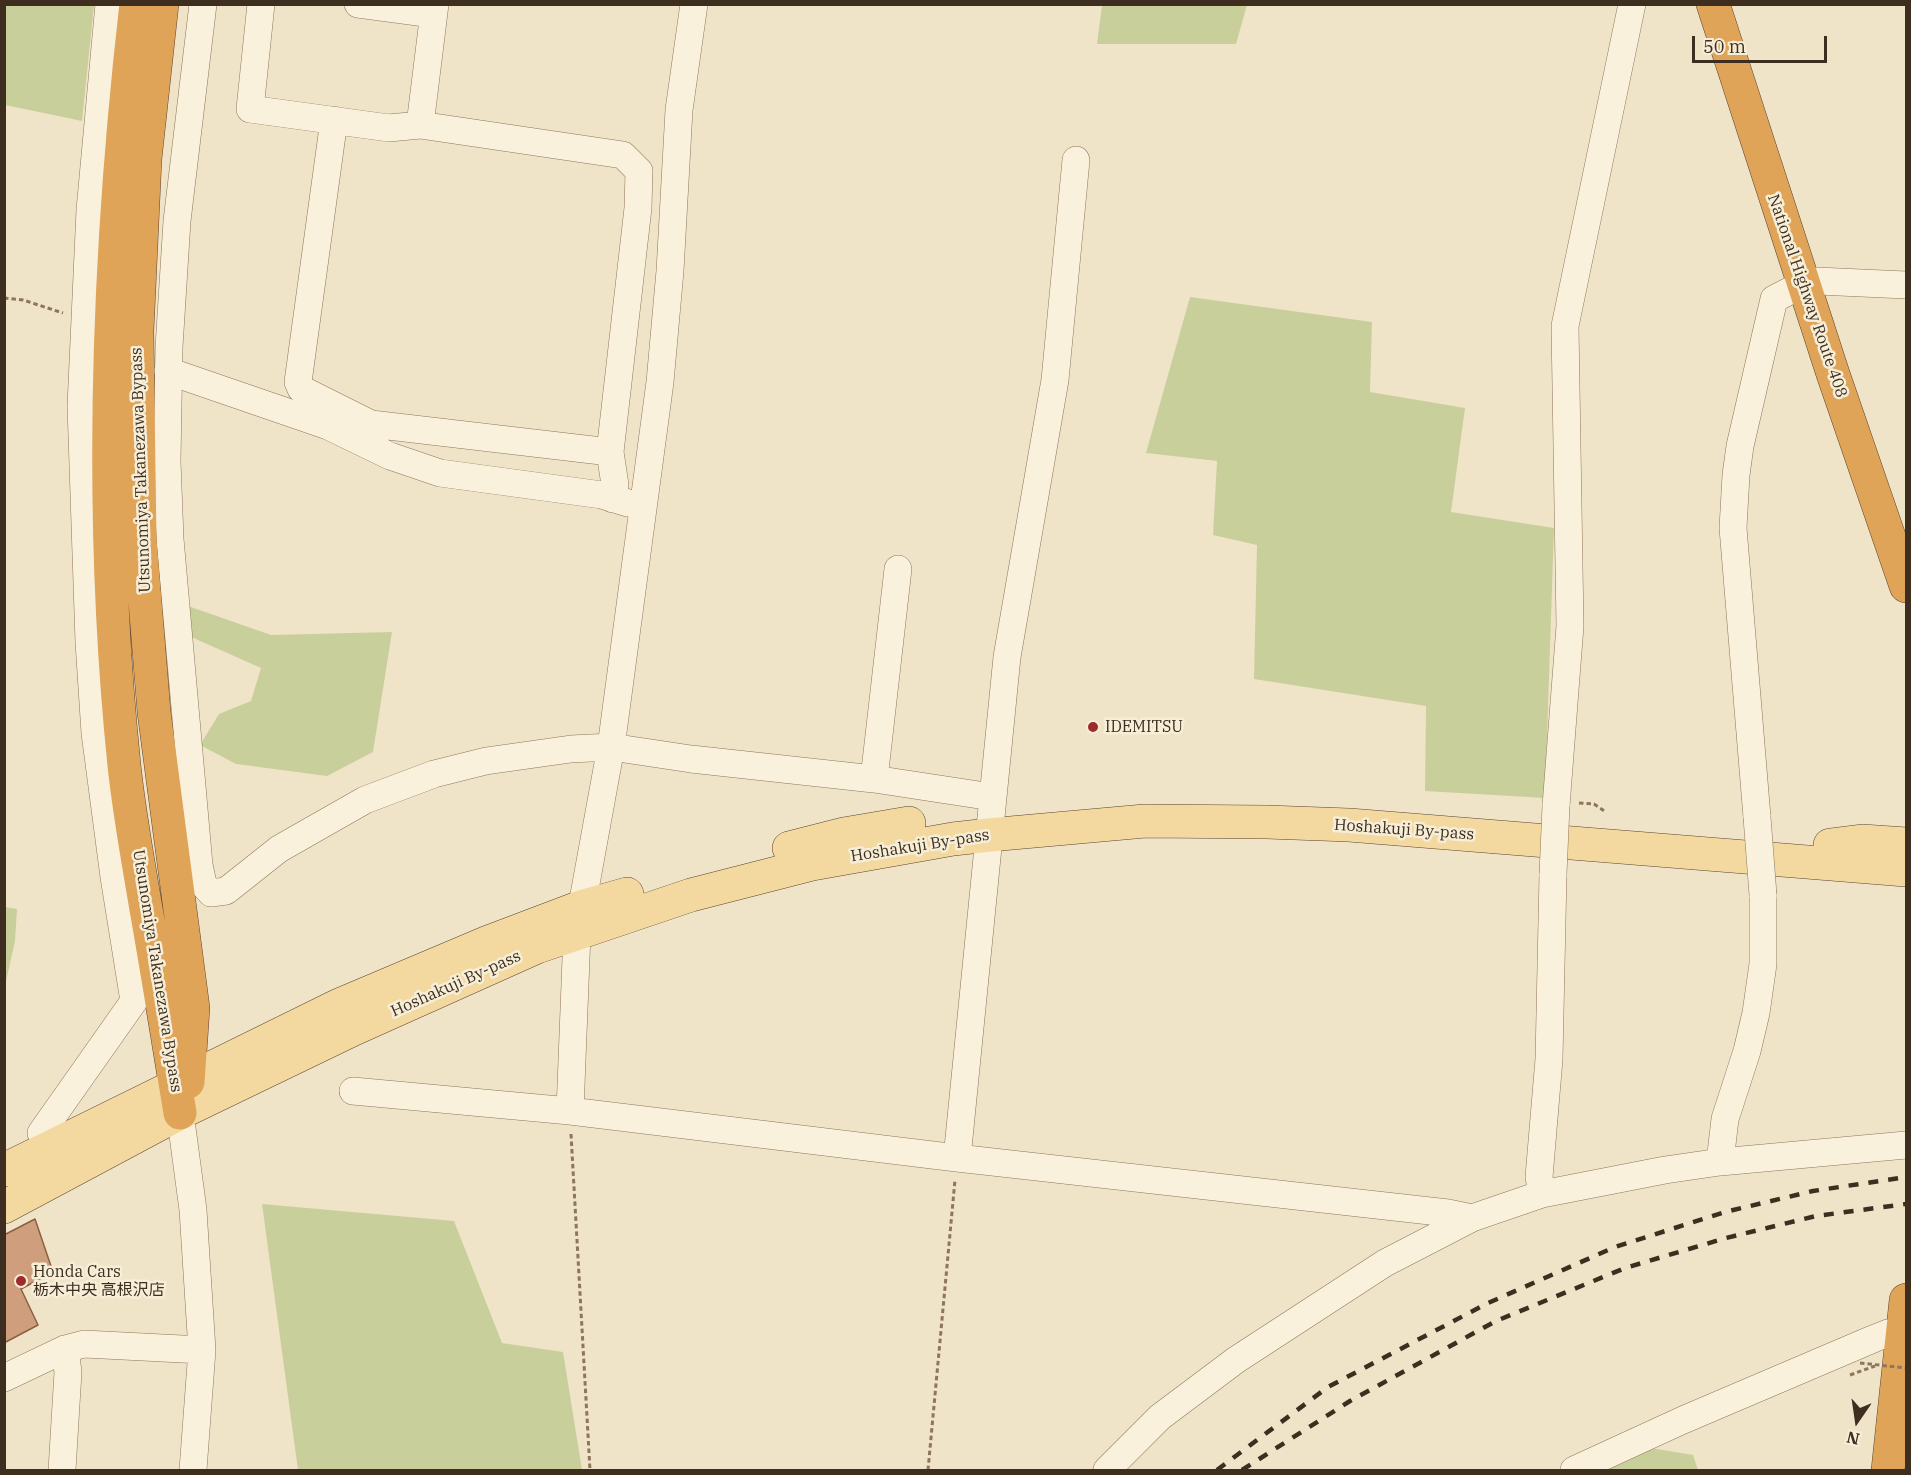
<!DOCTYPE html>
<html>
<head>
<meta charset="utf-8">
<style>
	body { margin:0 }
	#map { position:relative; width:1911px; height:1475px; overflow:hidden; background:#f0e4c8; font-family:"IBM Plex Serif",serif }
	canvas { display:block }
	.frame { position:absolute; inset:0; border:6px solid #3d2e20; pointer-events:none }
	.north { position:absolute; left:1827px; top:1391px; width:60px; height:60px; -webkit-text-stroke:4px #f7eed8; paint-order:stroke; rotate:193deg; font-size:16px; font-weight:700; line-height:24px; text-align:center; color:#3d2e20 }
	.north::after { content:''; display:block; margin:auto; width:21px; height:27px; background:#3d2e20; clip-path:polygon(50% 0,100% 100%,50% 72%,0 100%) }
	.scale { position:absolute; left:1692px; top:36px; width:135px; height:27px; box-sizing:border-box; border:3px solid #3d2e20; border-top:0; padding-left:8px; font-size:18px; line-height:21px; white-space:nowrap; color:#3d2e20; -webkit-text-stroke:4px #f7eed8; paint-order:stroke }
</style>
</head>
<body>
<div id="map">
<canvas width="1911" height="1475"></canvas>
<div class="frame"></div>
<div class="north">N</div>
<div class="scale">50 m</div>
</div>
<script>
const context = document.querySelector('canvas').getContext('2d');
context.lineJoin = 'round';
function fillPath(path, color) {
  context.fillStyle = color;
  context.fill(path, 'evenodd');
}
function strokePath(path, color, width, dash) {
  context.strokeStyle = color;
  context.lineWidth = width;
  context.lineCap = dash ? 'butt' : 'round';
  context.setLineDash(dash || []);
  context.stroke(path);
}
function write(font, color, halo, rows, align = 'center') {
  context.font = font + ' "IBM Plex Serif","Noto Sans JP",serif';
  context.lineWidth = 5;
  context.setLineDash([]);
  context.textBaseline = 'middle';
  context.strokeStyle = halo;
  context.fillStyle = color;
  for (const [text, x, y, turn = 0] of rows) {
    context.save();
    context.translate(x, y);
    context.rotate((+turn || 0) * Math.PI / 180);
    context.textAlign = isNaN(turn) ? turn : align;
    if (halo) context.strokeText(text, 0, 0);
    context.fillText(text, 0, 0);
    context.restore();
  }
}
fillPath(new Path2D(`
	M5,4L94,5L82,121L5,105Z
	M1102,5V4L1247,5L1236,44H1097Z
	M1190,297L1372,322L1370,392L1465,408L1451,512L1554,528L1545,798L1425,791L1426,706L1254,679L1257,545L1213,535L1217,461L1146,453Z
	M188,606L271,635L392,632L373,752L327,776L236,764L200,745L219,714L251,701L261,668L189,636Z
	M5,907L17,909L15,941L5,986Z
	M262,1204L454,1221L502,1343L563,1352L582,1470H298Z
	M1645,1447L1693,1455L1698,1470H1603Z`), '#c9cf9b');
const building = new Path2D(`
	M35,1219L53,1272L21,1289L38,1325L4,1343V1235Z`);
fillPath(building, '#cf9f7d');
strokePath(building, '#8d5f41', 1.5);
const minor = new Path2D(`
	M203,4L177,221L169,347L167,461L170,539L199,865L203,884L211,893L226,891L279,849L365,800L434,774L486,761L571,749L611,747L691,759L874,779L992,797
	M261,4L250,109L389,128L420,125L623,155L639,171L638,208L610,452L615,485L613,499
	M358,4L433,14
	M334,120L298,382L301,389L371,424L610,452
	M420,125L435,4
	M168,371L328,426L390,456L440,473L602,495L628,503
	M874,779L898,569
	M1556,806L1570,626L1565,326L1632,4
	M1757,817L1733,528L1736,475L1740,446L1774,299L1803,284L1817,281L1906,285
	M353,1091L570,1111L957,1158L1448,1213L1472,1218
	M570,1111L577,933L611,747L660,382L670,271L679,110L694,4
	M180,1113L193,1210L202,1350L193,1470
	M41,1133L134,1001L114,877L95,733L89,642L81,406L90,210L109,4
	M957,1158L1007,657L1055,380L1076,160
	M1720,1162L1725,1119L1747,1051L1756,1013L1763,964V895
	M1542,1194L1539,1177L1549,1059L1553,874
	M4,1378L65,1349L84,1344L202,1350
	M62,1470L68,1372L65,1349
	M1107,1470L1160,1417L1236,1360L1385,1263L1472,1218L1542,1194L1665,1170L1720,1162L1906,1145
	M1574,1470L1683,1420L1873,1339L1888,1333L1906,1332`);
const major = new Path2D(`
	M1830,845L1862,841L1906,844
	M789,848L844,834L909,823
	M4,1170L337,1006L486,943L581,907L627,894
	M4,1207L180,1113L354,1029L537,947L691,895L812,864L953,839L989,835L1145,821L1267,822L1349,825L1906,870`);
const highway = new Path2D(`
	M136,4C107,256 98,513 124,765C129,813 138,861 146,909C158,977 169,1045 180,1113
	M162,4L145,159L137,331L140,540L154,712L193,1008L188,1082
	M1713,4L1833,374L1906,586
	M1888,1470L1906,1300`);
strokePath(minor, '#8d765c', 28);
strokePath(major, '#5b4430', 34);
strokePath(highway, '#5b4430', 34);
strokePath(new Path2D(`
	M4,298L23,300L63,313
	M1579,803L1594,804L1606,812
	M571,1134L590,1470
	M1850,1375L1875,1366
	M928,1470L955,1180`), '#8d765c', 3, [4.5, 3]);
strokePath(minor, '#faf1dc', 27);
strokePath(major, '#f3d9a0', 33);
strokePath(highway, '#e0a458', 33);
strokePath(new Path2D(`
	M1217,1470L1328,1387L1488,1303L1615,1247L1725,1212L1813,1191L1906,1177
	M1242,1470L1350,1401L1496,1321L1625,1268L1726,1238L1816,1216L1906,1204`), '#3d2e20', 4.5, [10, 10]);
const minorBridge = new Path2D(`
	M1757,817L1763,895
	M1553,874L1556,806`);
strokePath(minorBridge, '#8d765c', 28, []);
strokePath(new Path2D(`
	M1860,1363L1906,1368`), '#8d765c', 3, [4.5, 3]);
strokePath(minorBridge, '#faf1dc', 27);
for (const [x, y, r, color] of [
	[1093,727,6,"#9e2a2b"],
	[21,1281,6,"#9e2a2b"]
]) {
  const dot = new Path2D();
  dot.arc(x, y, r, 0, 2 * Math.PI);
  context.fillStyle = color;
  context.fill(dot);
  strokePath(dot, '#f7eed8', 2);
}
write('16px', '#3d2e20', '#f7eed8', [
	["National Highway Route 408",1807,296,71],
	["Utsunomiya Takanezawa Bypass",141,470,-92],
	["Hoshakuji By-pass",1404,830,4],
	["Hoshakuji By-pass",920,846,-9],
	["Utsunomiya Takanezawa Bypass",157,971,81],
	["Hoshakuji By-pass",456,984,-24]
]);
write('16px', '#3d2e20', '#f7eed8', [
	["IDEMITSU",1105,727],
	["Honda Cars",33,1272],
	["栃木中央 高根沢店",33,1290]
], 'left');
</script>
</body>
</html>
